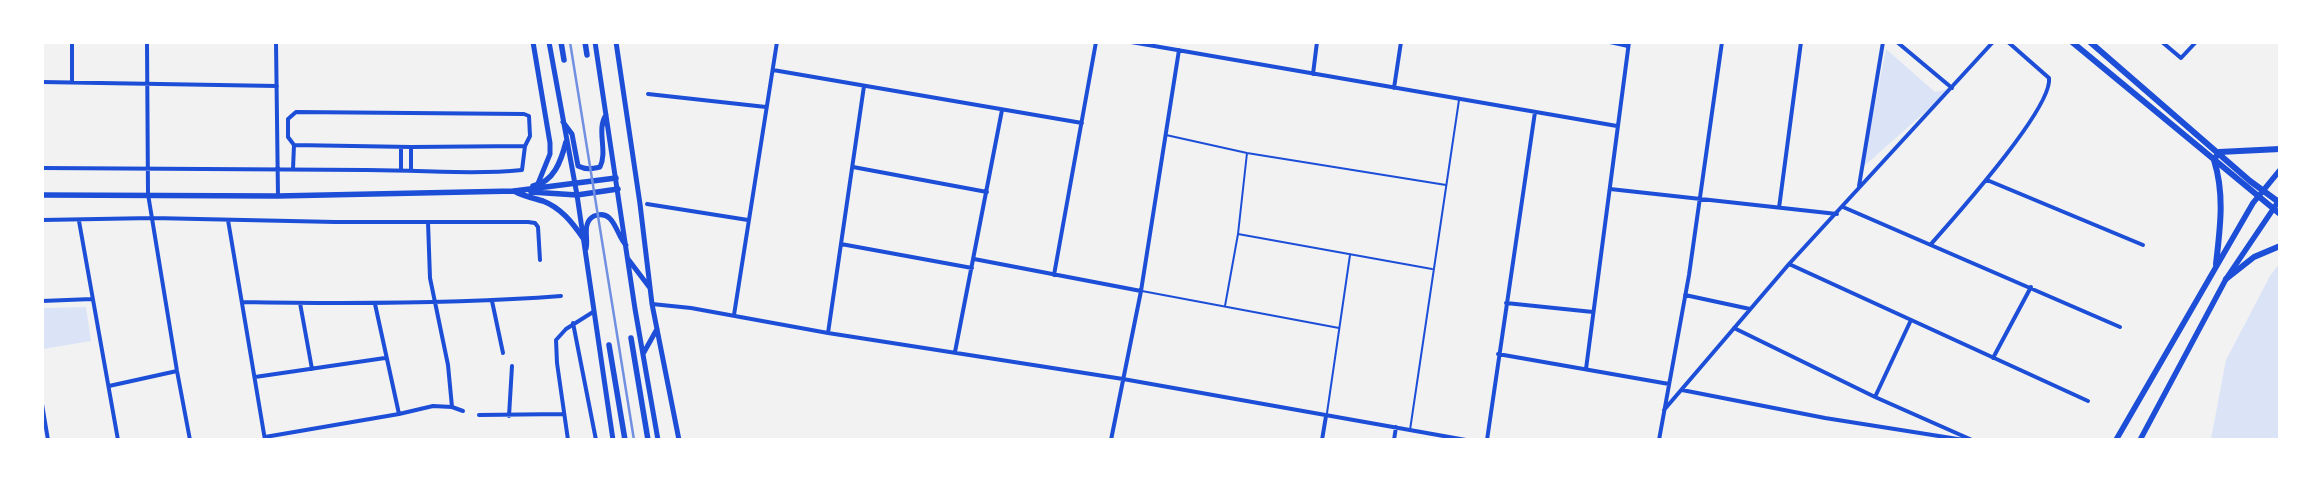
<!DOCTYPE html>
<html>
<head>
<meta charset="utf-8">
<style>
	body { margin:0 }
	#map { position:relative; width:2322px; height:482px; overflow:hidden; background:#f2f2f2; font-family:"Work Sans",sans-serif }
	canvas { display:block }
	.frame { position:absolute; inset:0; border:44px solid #fff; pointer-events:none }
</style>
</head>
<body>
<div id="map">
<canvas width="2322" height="482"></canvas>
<div class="frame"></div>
</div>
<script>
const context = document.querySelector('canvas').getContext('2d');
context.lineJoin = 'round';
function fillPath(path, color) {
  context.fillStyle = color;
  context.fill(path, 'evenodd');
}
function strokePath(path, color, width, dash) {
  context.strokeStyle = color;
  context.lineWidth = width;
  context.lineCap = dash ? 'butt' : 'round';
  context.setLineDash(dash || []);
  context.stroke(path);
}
fillPath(new Path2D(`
	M1886,49L1935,92L1952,88L1862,168Z
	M2279,264V439H2211L2226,360L2270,276Z
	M86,307L91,341L43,349V308Z`), '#dbe4f7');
strokePath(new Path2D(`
	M1166,135L1247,153L1446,185
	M1238,234L1432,269
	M1142,291L1339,328
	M1225,306L1238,234L1247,153
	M1327,413L1350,255
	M1410,430L1459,100`), '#1d4ed8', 2);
strokePath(new Path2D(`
	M147,42L148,194L177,371L190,440
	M276,42L278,196
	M1131,42L1617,126
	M1610,42L1628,46
	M1897,42L1952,88
	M2162,42L2181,58L2196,42
	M773,70L1082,123
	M1313,74L1317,42
	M42,82L277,86
	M72,82V42
	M1394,88L1401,42
	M648,94L766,107
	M294,145L411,147V170
	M401,147V170
	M411,147L525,146
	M853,167L987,192
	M42,168C150,168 258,169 366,170C416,170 473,175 522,170L525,146L530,136L529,116L524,114L296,112L288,119V137L294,145L293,169
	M1987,180L2143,245
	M1859,186L1883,42
	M1610,189L1837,214
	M647,204L748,220
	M1843,207L2120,327
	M1779,208L1801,42
	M42,220L153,218L335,222H528L535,223L538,227L540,260
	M228,220L265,440
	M79,221L118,440
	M428,222L430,278L448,365L452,407
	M841,244L972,268
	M1931,244C1954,218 2053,108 2049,78L2008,42
	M974,259L1141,291
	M1789,264L2088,401
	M1054,275L1096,42
	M1685,295L1750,309
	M42,301L92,299
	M492,301L503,353
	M242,302C349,304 455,304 561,296
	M300,303L312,369
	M1506,303L1593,312
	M375,304L399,414
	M652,304L691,308L828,333L1123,379L1466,440
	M734,315L777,42
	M573,323L596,440
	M1734,328L1875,397L1972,440
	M828,333L864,86
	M955,352L1002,110
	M1498,354L1669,384
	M1993,358L2031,287
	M1586,369L1629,42
	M255,377L385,358
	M109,386L177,371
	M1682,390L1825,418L1964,440
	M1875,397L1911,320
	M42,404L48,440
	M1664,410L1789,264L1993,42
	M479,415L564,414
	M509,416L512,366
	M265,437L399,414L433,406L452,407L463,411
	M568,440L557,363L556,340L566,329L593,312
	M1111,440L1141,291L1179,50
	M1322,440L1326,416
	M1394,440L1396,427
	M1487,440L1535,112
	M1659,440L1689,275L1722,42`), '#1d4ed8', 4);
strokePath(new Path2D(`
	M533,42L550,143V154L537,186
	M549,42L577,195L613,440
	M595,42L635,309L658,440
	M616,42L640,204L652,304L679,440
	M563,122L572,134L578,166C586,170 592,169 600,167C608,151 596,130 606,115
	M586,249C588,241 585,233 587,225C588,221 590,218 594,216C615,208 616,236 626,245
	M628,259L650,288
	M643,354L657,329`), '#1d4ed8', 5);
strokePath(new Path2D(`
	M561,42L564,60
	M585,42L587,55
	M533,186C554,182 561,161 566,142
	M514,191C523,196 533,198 543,201C561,208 572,222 583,238
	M531,192L577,195L618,189
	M42,195L278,196L514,191L616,178
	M631,338L648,440
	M609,345L625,440
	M2116,440L2253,203L2280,170
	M2140,440L2226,279L2280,199`), '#1d4ed8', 5.5);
strokePath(new Path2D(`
	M2072,42L2280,214
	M2090,42L2250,181L2280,203
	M2216,264C2220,228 2225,195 2214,160L2219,152L2280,149
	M2226,279L2254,257L2280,246`), '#1d4ed8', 6);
strokePath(new Path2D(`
	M570,42L634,440`), '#7290e2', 2.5);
</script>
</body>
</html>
